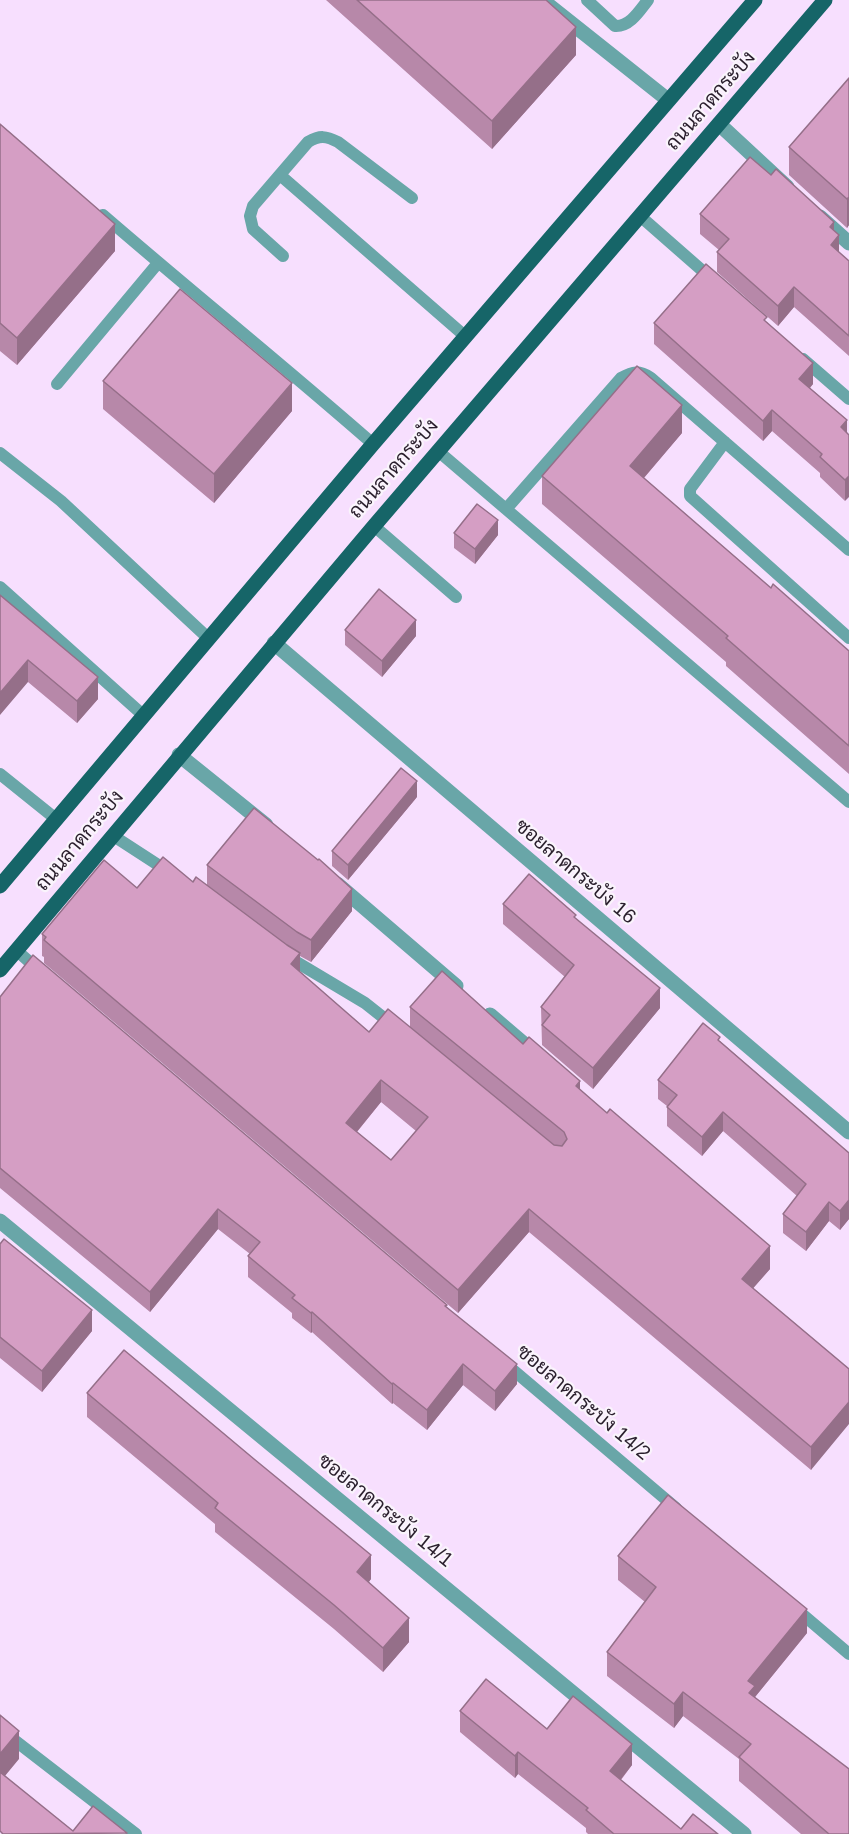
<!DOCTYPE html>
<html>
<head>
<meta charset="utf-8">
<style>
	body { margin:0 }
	canvas { display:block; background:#f7dffe }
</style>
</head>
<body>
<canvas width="849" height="1834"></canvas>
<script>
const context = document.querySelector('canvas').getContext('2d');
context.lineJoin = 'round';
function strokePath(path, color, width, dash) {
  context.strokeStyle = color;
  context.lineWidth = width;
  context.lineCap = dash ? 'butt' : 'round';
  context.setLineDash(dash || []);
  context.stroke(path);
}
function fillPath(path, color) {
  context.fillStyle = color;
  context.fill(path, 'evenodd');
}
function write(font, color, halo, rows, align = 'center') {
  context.font = font + ' Helvetica,Sarabun,sans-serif';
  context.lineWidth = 4.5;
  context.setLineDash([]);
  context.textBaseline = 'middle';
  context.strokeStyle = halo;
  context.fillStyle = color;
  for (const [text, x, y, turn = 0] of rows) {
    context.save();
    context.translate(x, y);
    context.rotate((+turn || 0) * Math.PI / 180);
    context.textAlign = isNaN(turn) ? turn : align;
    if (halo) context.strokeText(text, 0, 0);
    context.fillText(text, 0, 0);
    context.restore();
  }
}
strokePath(new Path2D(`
	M587,0L615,26C630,27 640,10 648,0
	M280,175L466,337
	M103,215C192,292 284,366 373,444
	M640,216L713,280
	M283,256L253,229L250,216L253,206L308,142C320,135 326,136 338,142L412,198
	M803,359L849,399
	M57,384L158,263
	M725,442L690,489V496L849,638
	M438,451L849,802
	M0,453L61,501L208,638
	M507,508L621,378C633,371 639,370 651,378L849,550
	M374,526L456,597
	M0,587L143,715
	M0,774L56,819
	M112,835L169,872
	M16,950L41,972
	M288,957L365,1003L394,1026
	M506,1364L676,1508
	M795,1608L849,1654
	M0,1729L136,1834`), '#69a6a8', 12);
strokePath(new Path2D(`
	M542,0L668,100
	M719,124L787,187
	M820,217L849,243
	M274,643L849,1132
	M179,755L266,825
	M337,884L456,986
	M490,1015L538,1056
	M0,1221L744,1834`), '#69a6a8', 15);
strokePath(new Path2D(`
	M0,886L373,444L755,0
	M0,970L374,526L825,0`), '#166568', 15);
fillPath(new Path2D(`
	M326,0H546L576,55L492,149Z
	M849,78V225L847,228L789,175V147Z
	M0,124L115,251L17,365L0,351Z
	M771,175L834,231L839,252L849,261V356L794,307L778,326L717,272V252L719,250L700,234V214Z
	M767,322L813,384L810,388L847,420L845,501L820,477V473L772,431L763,441L654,344V323Z
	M103,381L292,411L214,503L103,409Z
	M682,433L644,478L771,588L849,651V774L726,666V662L542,504V476Z
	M454,533L498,535L475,564L454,548Z
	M0,595L98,699L77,723L28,682Z
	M345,630L416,636L382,677L345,645Z
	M417,797L348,880L332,866V851Z
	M207,865L352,911L311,962L300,956V972L369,1032L410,1028V1007L523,1044L580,1090L770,1269L753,1288L849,1369L811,1470L529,1232L458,1313L44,963V957L42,956V934L137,888L193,882L207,885ZM381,1102L416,1131L391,1160L357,1132Z
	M503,904L576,919L660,1008L593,1089L542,1045L541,1007L565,977L503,924Z
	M0,997L447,1307L517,1384L495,1411L463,1385L427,1430L393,1403L392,1404L312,1332L311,1333L292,1318V1313L248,1277V1256L250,1254L218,1229L150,1312L0,1188Z
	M720,1041L849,1153V1219L840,1230L829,1221L806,1251L783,1233V1214L797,1196L723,1131L702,1156L667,1126V1106L658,1099V1080Z
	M0,1244L92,1331L42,1392L0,1358Z
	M87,1393L371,1579L369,1582L409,1642L383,1672L334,1629L215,1532V1524L87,1417Z
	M618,1556L807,1633L755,1697L849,1834H801L739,1781V1759L683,1716L674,1728L607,1676V1652L645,1602L618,1580Z
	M460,1711L547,1729L632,1765L621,1780L681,1829L718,1834H588L586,1832V1828L518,1774L515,1778L460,1732Z`), '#b788a9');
fillPath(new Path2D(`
	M576,27V55L492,149V121Z
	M849,197V225L847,228V199Z
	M834,222V242L839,235V255L831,265L830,227Z
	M115,224V251L17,365V338Z
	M794,287V307L778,326V306Z
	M813,363V384L799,400V379Z
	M292,383V411L214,503V474Z
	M682,405V433L630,494V466Z
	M772,410V431L763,441V421Z
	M847,420V441L841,427Z
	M849,476V497L845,501V480Z
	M498,520V535L475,564V549Z
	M416,620V636L382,677V661Z
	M28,660V682L0,715V693Z
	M98,677V699L77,723V701Z
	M417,781V797L348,880V865Z
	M352,889V911L311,962V940Z
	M300,953V975L291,964Z
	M660,988V1008L593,1089V1068Z
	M381,1080V1102L346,1145V1123Z
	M580,1081V1104L576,1086Z
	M723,1112V1131L702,1156V1137Z
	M849,1200V1219L840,1230V1211Z
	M829,1202V1221L806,1251V1232Z
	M218,1209V1229L150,1312V1292Z
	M529,1209V1232L458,1313V1290Z
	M770,1246V1269L742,1301V1279Z
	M92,1310V1331L42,1392V1371Z
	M312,1312V1332L311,1333V1313Z
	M463,1364V1385L427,1430V1410Z
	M517,1364V1384L495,1411V1391Z
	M393,1383V1403L392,1404V1384Z
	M849,1402V1424L811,1470V1447Z
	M371,1555V1579L357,1596V1572Z
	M807,1609V1633L755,1697V1709L749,1717L748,1681Z
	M409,1618V1642L383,1672V1648Z
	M683,1692V1716L674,1728V1704Z
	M19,1731V1759L0,1782V1754Z
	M632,1744V1765L610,1793V1771Z
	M518,1752V1774L515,1778V1756Z`), '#956f89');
const building = new Path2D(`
	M357,0H546L576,27L492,121Z
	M849,78V197L847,199L789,147Z
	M0,124L115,224L17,338L0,323Z
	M750,157L771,175L776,169L834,222L830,227L839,235L831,245L849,261V336L794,287L778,306L717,252L729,239L700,214Z
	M706,264L767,317L764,320L813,363L799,379L847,420L841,427L849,435V476L845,480L820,457L822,454L772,410L763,421L654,323Z
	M180,289L292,383L214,474L103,381Z
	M637,366L682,405L630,466L771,588L773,584L849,651V746L726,638L728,636L542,476Z
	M477,504L498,520L475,549L454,533Z
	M379,589L416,620L382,661L345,630Z
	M0,595L98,677L77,701L28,660L0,693Z
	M401,768L417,781L348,865L332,851Z
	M254,808L318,860L319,859L352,889L311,940L297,932L207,865Z
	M163,857L193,882L196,877L287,945L300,953L291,964L369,1032L388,1009L554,1145L562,1146L567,1139L564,1132L410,1007L442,971L523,1044L529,1037L580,1081L576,1086L607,1113L610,1109L770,1246L742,1279L849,1369V1402L811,1447L529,1209L458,1290L44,940L46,937L42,934L104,860L137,888ZM381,1080L428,1117L391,1160L346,1123Z
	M529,874L576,915L574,917L660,988L593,1068L542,1025L550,1015L541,1007L574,965L503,904Z
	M33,955L447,1305L445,1306L517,1364L495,1391L463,1364L427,1410L393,1383L392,1384L312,1312L311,1313L292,1298L295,1295L248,1256L260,1242L218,1209L150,1292L0,1168V997Z
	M703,1023L720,1037L718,1040L849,1153V1200L840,1211L829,1202L806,1232L783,1214L806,1184L723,1112L702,1137L667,1107L677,1095L658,1080Z
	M4,1239L92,1310L42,1371L0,1337V1244Z
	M124,1350L254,1459L371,1555L357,1572L409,1618L383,1648L334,1605L215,1508L218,1503L87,1393Z
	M668,1495L807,1609L748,1681L755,1686L749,1693L849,1769V1834H829L739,1757L751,1744L683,1692L674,1704L607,1652L656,1587L618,1556Z
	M486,1679L547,1729L573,1696L632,1744L610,1771L681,1829L693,1814L718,1834H614L586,1810L588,1808L518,1752L515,1756L460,1711Z
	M0,1715L19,1731L0,1754Z
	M0,1772L73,1831L93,1806L127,1833L3,1834L0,1831Z`);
fillPath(building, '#d59ec4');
strokePath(building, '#956f89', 1.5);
write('20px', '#2a1f2d', '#faf4fc', [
	["ถนนลาดกระบัง",711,101,-49],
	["ถนนลาดกระบัง",394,469,-49],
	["ถนนลาดกระบัง",80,841,-50],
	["ซอยลาดกระบัง 16",575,872,40],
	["ซอยลาดกระบัง 14/2",583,1403,40],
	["ซอยลาดกระบัง 14/1",385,1511,39]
]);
</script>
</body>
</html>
